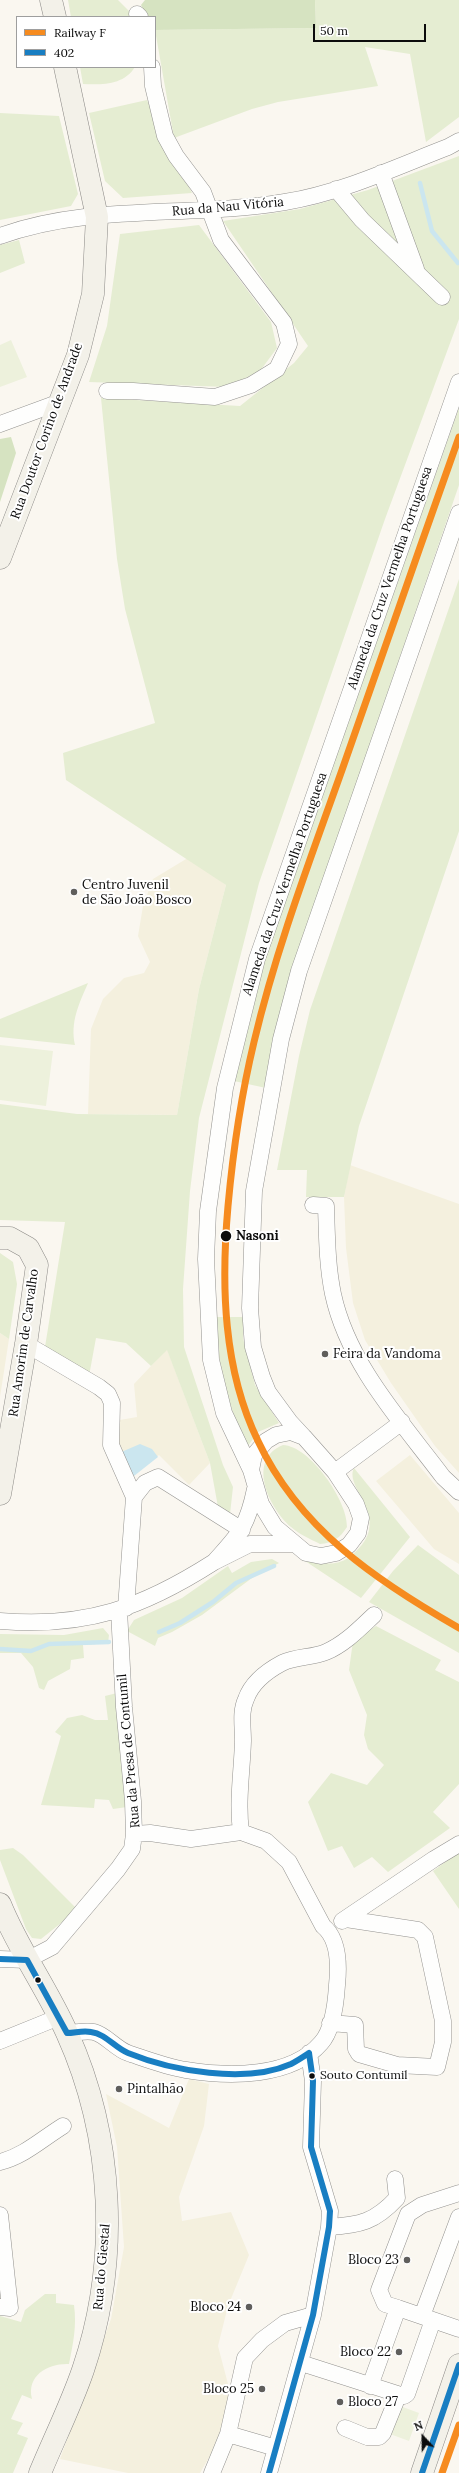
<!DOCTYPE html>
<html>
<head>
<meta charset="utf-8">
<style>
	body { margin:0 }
	#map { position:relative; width:459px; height:2473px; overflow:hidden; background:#faf7f0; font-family:Lora,serif }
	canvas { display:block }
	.legend { position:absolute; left:16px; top:16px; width:140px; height:52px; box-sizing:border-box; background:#fff; border:1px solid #9e9e9e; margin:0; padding:5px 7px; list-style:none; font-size:12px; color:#0c0c0c }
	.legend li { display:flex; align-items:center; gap:8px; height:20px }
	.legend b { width:20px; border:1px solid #9e9e9e }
	.north { position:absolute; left:403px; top:2417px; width:40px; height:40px; -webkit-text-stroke:3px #fff; paint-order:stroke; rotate:338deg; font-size:11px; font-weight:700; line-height:16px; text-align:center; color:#0c0c0c }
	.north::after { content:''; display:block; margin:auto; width:14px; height:18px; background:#0c0c0c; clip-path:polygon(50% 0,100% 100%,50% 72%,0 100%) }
	.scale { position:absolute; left:313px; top:24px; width:113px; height:18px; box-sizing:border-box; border:2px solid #0c0c0c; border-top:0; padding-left:5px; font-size:12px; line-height:14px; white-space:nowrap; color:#0c0c0c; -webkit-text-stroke:3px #fff; paint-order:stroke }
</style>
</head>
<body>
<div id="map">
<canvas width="459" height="2473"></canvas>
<ul class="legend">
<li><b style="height:5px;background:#f68b1f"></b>Railway F</li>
<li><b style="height:5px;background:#187ec2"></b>402</li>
</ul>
<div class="north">N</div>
<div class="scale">50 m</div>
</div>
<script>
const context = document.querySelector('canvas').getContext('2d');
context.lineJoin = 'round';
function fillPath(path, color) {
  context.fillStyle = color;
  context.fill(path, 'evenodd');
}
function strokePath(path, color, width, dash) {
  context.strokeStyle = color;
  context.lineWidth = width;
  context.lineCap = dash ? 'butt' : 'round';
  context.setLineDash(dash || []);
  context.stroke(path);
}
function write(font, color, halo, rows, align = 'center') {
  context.font = font + ' Lora,serif';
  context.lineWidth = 4;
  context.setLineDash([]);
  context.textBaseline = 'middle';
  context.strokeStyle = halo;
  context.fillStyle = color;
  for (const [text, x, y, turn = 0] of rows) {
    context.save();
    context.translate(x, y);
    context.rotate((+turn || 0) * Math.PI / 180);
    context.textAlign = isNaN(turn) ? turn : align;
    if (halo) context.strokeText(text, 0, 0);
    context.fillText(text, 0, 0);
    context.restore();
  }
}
fillPath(new Path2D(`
	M191,856L226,885L199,989L177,1115L88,1114L91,1029L103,999L124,978L144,973L150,962L138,936L143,906L153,879Z
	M350,1165L459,1204V1473L435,1446L391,1383L365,1340L353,1303L346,1248L344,1197Z
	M0,1333L9,1339L0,1397Z
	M167,1349L210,1463L189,1485L159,1455L135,1473L116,1448L114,1421L137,1417L134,1384Z
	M410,1455L459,1513V1564L434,1549L376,1481Z
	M189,2079L209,2084L204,2126L179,2197L182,2221L231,2212L249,2255L228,2306L218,2346L228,2384V2404L224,2432L200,2473H128L60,2459L111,2319L124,2247L117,2147L106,2094L169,2128Z`), '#f4f0de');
fillPath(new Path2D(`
	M68,0H118L135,17H71Z
	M315,0H459V117L426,142L410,54L365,47L378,86L278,102L252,109L174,138L155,30L316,28Z
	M80,67H135C124,85 102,85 83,84Z
	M147,100L192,193L123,198L105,181L89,113Z
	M0,113L59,116L78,194L71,206L0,220Z
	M459,156V319L385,519L259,883L199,1118L190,1191L183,1289L184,1347L223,1465L233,1487L230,1514L218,1507L210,1463L167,1350L151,1366L126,1343L96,1338L89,1376L45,1347L65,1222L0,1220V1104L77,1114L177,1115L199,989L226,885L66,780L63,753L155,723L125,609L117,559L101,398L240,406L294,363L308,346L223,221L300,209L368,190Z
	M199,225L271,322L277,348L260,371L227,387L89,382L107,326L120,234Z
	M19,240L25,263L0,273V245Z
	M459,408V485L292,971L266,1088L234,1081L261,971Z
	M459,579V831L359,1126L344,1197H306L307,1170H277L299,1056L310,1010Z
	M88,983C79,1004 70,1022 75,1045L0,1037V1019Z
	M0,1253L13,1262L17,1284L9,1339L0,1333Z
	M213,1317H243V1338L255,1385L279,1423L258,1432L248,1446C226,1406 219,1362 213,1317Z
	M283,1445C310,1446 348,1501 347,1527C340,1538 333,1543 320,1544C310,1539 299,1534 291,1527C269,1508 246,1460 283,1445Z
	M354,1468L410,1537L361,1598L293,1553C313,1561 333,1571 352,1555C396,1519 343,1489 354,1468Z
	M418,1545L459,1575V1653L369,1602L393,1571Z
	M272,1559L279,1563L252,1578L202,1615L172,1632L158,1638L155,1646L127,1631L134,1620L182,1598L228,1566L232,1573L251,1562Z
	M376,1626L441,1660L435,1670L459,1682V1784L433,1812L450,1828L388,1872L372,1857L354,1868L342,1846L328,1851L308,1802L331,1773L367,1785L384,1765L368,1749L364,1735L367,1715L349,1670L353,1641Z
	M103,1628L109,1635L108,1643L83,1645L84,1658L71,1660L70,1669L48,1681L44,1690L39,1688L33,1667L21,1653H0V1634L64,1635Z
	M117,1693L127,1807L113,1809L109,1800L95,1799L94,1808L41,1805L61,1736L55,1732L67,1718L82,1715L95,1720H108L105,1696Z
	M13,1848L23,1855L75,1907L66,1919L41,1939L32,1938L26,1929L0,1860V1850Z
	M459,1852V1909L433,1871Z
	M45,2294H56V2303L74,2305C77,2326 73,2344 69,2364C49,2363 26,2375 32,2399L22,2395L11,2419L23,2423L17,2434L28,2438L13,2473H0V2316L21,2322L25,2310Z`), '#e5edd2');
fillPath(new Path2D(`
	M145,0H315L316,28L155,30V17H147L141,5Z
	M11,437L16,453L0,502V439Z`), '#d6e3c1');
fillPath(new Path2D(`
	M11,340L27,377L0,387V345Z
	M0,1045L53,1051L46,1106L0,1100Z
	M400,2406L419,2413L409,2441L390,2434Z`), '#edf1dc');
fillPath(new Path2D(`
	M140,1444L152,1449L158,1457L134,1476L119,1453Z`), '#cbe6ef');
strokePath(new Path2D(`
	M420,183L432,231L458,263
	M159,1632L180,1623L213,1602L236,1583L274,1566
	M0,1649L31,1651L49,1644L109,1642`), '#cbe6ef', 4.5);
const street = new Path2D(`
	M137,14L140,17
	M381,173L416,269
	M336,189L362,220L442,297
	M0,236C91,203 191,218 285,202C341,193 396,167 448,147L459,141
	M107,391H133L215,397L251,385L277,369L289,344L284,323L221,240L203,192L176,156L165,136L153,86L152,67
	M0,424L60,402
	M313,1205L326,1206C327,1236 327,1265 333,1294C348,1364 401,1421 443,1477L459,1492
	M26,1344L99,1387L108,1394L112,1403L111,1445L134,1497L126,1608
	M303,1436L290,1422L268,1392L262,1377L253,1347L250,1308L254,1191L281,1039L299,971L459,513
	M251,1470L254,1455L266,1441L276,1435L291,1432L304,1437L335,1472L356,1504L361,1518L358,1533L349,1545L336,1553L321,1556L306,1553L275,1527L261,1504L251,1470L224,1413L211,1360L206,1259L208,1211L225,1088L257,959L459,382
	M335,1472L402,1422
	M255,1489C247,1528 239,1534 214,1562L250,1544H294
	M134,1497L145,1483L158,1477L242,1530
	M0,1621C86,1628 142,1608 214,1562
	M241,1832C237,1801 242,1772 243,1741C243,1726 240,1712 246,1699C252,1682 267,1671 282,1663C297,1656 312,1658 326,1652C345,1644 360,1628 374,1615
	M342,1921L434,1859L459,1844
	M0,1959L27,1960L52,1947L118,1869L132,1849L134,1834L133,1801L124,1707L119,1610
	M330,2023L355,2025L356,2049L359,2054L397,2065L437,2067L443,2042V2021L425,1937L418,1930L346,1919
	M67,2033C75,2033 86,2030 94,2032C106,2035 116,2049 128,2053C146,2059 167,2067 186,2070C229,2077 291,2078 321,2043C333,2030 336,2001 337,1985C339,1966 339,1939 323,1926L289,1862L266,1841L241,1832L191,1839L150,1833L134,1834
	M0,2041L59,2017
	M0,2162C24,2156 42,2139 63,2126
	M0,2215L10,2308L0,2307
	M329,2227C360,2225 375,2222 397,2198L395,2179
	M398,2308L459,2329
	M422,2316L459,2217
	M301,2363L404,2396L407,2394L433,2320
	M370,2386L398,2308L385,2304L379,2290L408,2214L422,2205L459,2193
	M345,2428L367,2437H379L383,2433L398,2396
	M228,2434L276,2448
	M212,2473L228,2434L245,2358L262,2340L285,2323L313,2315
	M269,2473L313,2315L329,2227L330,2211L311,2147L313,2081L309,2053`);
const secondary = new Path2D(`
	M51,0L55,17
	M0,558L78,355L93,294L97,217L65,67
	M0,1238H10L28,1248L37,1265L26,1344L0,1494
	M0,1904C18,1949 47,1988 67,2033C114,2137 120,2261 83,2370C71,2405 54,2439 40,2473
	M422,2473L459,2365`);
strokePath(street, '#93928f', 17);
strokePath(secondary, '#8a8885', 23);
strokePath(street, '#fefefd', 16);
strokePath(secondary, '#f3f1e9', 22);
strokePath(new Path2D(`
	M0,1959L27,1960L67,2033C75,2033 83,2030 91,2032C106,2034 115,2048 128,2053C172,2071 246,2084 291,2064C297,2061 303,2057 309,2053
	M269,2473L313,2315L329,2227L330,2211L311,2147L313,2081L309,2053
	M422,2473L459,2365`), '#187ec2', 6);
strokePath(new Path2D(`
	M459,437C420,548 380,659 342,770C310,860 276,949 254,1042C241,1096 233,1151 228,1206C221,1285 223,1369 258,1441C299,1529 377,1581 459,1628
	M442,2473L459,2425`), '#f68b1f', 7);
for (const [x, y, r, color] of [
	[74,892,4,"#5f5e5c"],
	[226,1236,6,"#0c0c0c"],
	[325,1354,4,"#5f5e5c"],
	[38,1980,3.5,"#0c0c0c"],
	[312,2076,3.5,"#0c0c0c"],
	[119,2089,4,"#5f5e5c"],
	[407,2260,4,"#5f5e5c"],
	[249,2307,4,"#5f5e5c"],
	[399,2352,4,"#5f5e5c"],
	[262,2389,4,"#5f5e5c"],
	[340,2402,4,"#5f5e5c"]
]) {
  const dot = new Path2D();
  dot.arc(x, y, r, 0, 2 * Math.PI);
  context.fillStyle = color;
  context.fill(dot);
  strokePath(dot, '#fff', 1.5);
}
write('12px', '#0c0c0c', '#fff', [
	["Souto Contumil",320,2076]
], 'left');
write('13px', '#0c0c0c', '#fff', [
	["Rua da Nau Vitória",228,207,-5],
	["Rua Doutor Corino de Andrade",47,431,-70],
	["Alameda da Cruz Vermelha Portuguesa",390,578,-71],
	["Alameda da Cruz Vermelha Portuguesa",285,884,-71],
	["Rua Amorim de Carvalho",24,1343,-82],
	["Rua da Presa de Contumil",129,1751,-95],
	["Rua do Giestal",102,2267,-85]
]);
write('13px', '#0c0c0c', '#fff', [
	["Centro Juvenil",82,885],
	["de São João Bosco",82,900],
	["Feira da Vandoma",333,1354],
	["Pintalhão",127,2089],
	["Bloco 23",399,2260,"right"],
	["Bloco 24",241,2307,"right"],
	["Bloco 22",391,2352,"right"],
	["Bloco 25",254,2389,"right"],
	["Bloco 27",348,2402]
], 'left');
write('bold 13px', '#0c0c0c', '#fff', [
	["Nasoni",236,1236]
], 'left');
</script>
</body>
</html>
